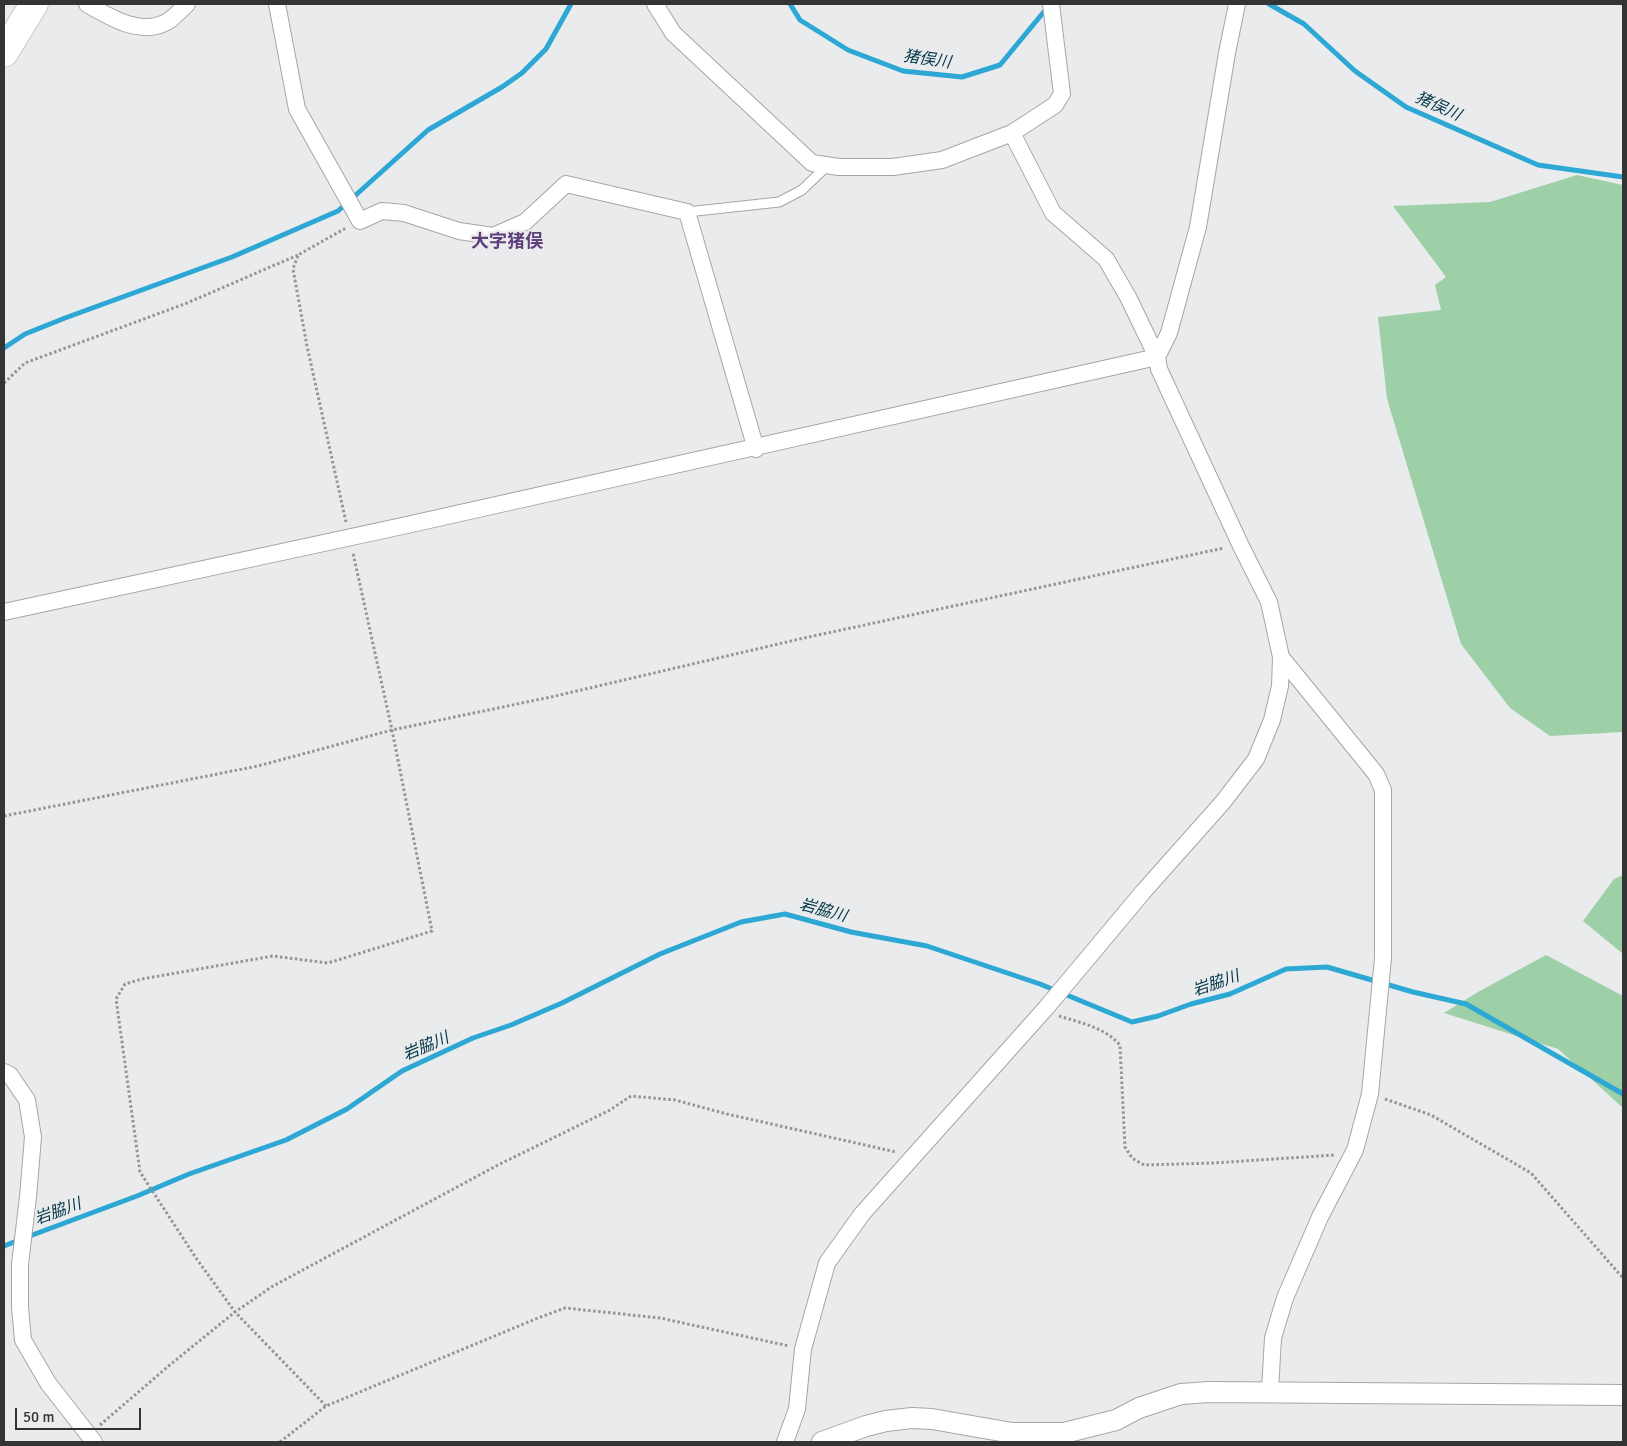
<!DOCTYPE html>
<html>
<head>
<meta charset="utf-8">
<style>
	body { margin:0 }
	#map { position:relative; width:1627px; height:1446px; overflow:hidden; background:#eaebed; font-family:Signika,sans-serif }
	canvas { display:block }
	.frame { position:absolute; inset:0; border:5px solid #333434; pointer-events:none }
	.scale { position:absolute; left:15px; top:1408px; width:126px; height:22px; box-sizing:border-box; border:2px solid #333434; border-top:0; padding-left:6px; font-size:15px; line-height:18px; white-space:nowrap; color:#333434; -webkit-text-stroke:4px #eaebed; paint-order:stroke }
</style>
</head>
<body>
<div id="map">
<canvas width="1627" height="1446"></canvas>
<div class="frame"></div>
<div class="scale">50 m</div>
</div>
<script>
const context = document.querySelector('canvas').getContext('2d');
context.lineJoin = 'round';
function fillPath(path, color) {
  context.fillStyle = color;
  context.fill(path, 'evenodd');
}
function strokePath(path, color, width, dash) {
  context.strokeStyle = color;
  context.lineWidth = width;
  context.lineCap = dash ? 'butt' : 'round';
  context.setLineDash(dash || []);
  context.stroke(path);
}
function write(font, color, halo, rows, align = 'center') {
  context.font = font + ' Signika,"Noto Sans JP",sans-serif';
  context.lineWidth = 4.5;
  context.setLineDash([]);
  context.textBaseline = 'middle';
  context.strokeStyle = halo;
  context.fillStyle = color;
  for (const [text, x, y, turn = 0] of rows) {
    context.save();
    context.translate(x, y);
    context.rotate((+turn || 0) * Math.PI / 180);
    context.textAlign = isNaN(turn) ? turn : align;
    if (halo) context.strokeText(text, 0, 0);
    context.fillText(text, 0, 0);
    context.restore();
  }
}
fillPath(new Path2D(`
	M1577,175L1623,185V732L1550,736L1510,708L1461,644L1387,399L1378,317L1441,310L1435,285L1446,277L1393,206L1490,202Z
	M1623,875V954L1583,921L1614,879Z
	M1546,955L1623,996V1108L1558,1049L1444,1013L1478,992Z`), '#9ed0a8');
strokePath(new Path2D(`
	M790,4L800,20L848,50L903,71L962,77L1000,65L1047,8
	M1269,4L1304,24L1355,71L1406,107L1538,165L1623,177
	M4,348L25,334L65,318L232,257L338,211L428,130L502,87L522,73L546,49L571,4
	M27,1237L137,1196L189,1174L286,1140L347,1109L402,1071L473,1038L511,1025L562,1003L660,954L741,922L785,914L851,932L927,946L1040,984L1132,1022L1158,1016L1191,1004L1230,994L1286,969L1327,967L1413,992L1466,1004L1623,1094
	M4,1246L19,1240`), '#2da7d3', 5);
const service = new Path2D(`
	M687,212L779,202L802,190L828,165`);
const minor = new Path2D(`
	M87,4C111,18 143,38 170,20C176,15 182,9 187,4
	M277,4L297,109L360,221L382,211L404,213L459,231L493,236L525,222L566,184L687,212L756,449
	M655,4L673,33L812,163L839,167H893L942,160L1012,133L1055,105L1062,94L1051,4
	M4,612C389,530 773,445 1157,357L1169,333L1198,227L1227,53L1237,4
	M4,1072L10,1075L27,1100L33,1137L28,1197L20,1264V1307L23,1340L48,1383L94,1442
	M1270,1391L1273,1338L1285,1298L1320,1217L1355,1150L1370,1094L1383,958V790L1376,774L1281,657
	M785,1442L797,1409L803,1349L827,1263L862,1214L1046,1008L1143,892L1223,802L1256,759L1272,720L1280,686L1281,657L1269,602L1240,544L1159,369L1157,357L1128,297L1106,259L1053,213L1012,133`);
const tertiary = new Path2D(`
	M822,1442L866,1426L886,1421L912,1418L932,1419L1012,1433H1064L1116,1420L1139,1408L1181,1394L1209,1392L1623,1395`);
const trunk = new Path2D(`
	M4,53L34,4`);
strokePath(service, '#a5a6a8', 11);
strokePath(minor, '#a5a6a8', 18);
strokePath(tertiary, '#a5a6a8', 22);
strokePath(trunk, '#a5a6a8', 29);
strokePath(new Path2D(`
	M4,383L25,363L187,303L298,255
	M346,522L307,346L293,269L298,255L346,228
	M4,816L258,766L392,730L551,697L804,638L1224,548
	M1059,1016C1081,1023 1104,1027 1120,1045L1125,1147L1132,1158L1144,1165L1213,1163L1335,1155
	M1385,1099L1431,1115L1531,1173L1623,1278
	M326,1406L235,1312L196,1258L140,1172L116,999L125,984L142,979L273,956L328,963L432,931L392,730L353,553
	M100,1425L171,1364L235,1312L273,1286L498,1165L610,1110L631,1096L675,1100L727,1114L896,1152
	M280,1442L326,1406L538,1318L565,1308L660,1318L789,1346`), '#949596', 3, [2.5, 2.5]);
strokePath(service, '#fff', 9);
strokePath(minor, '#fff', 16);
strokePath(tertiary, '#fff', 20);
strokePath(trunk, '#fff', 28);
write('italic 16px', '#003648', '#eaebed', [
	["猪俣川",927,60,8],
	["猪俣川",1438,107,24],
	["岩脇川",823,911,15],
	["岩脇川",1216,984,-19],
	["岩脇川",426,1047,-23],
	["岩脇川",58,1212,-20]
]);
write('bold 18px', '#5f3f7a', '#eaebed', [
	["大字猪俣",507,242]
]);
</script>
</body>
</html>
